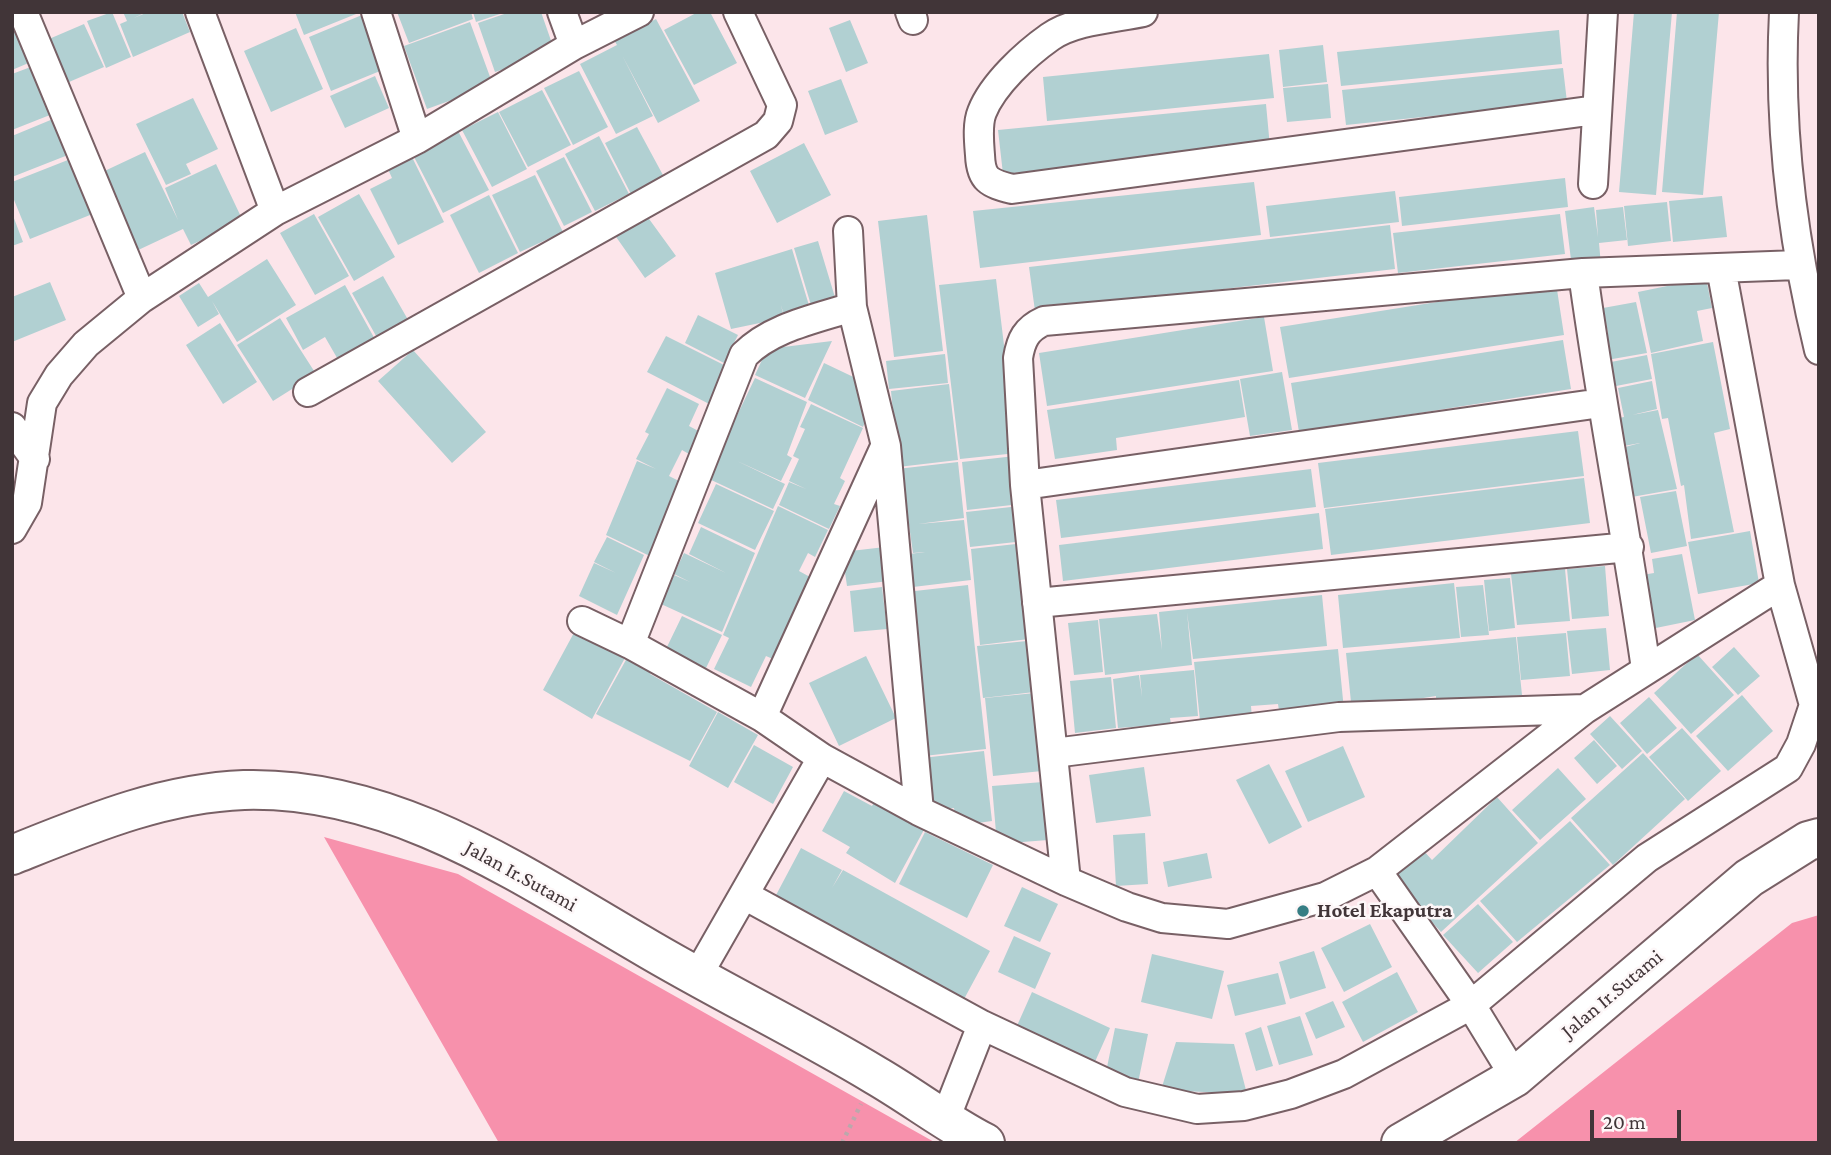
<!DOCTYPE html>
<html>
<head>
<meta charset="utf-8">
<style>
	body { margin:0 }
	#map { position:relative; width:1831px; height:1155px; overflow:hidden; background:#fce5ea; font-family:"Crimson Pro",serif }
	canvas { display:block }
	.frame { position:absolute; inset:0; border:14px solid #413538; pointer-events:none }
	.scale { position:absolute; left:1590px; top:1110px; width:91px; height:32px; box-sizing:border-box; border:4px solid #413538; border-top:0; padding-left:9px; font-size:21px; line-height:24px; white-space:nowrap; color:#413538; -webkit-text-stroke:5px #fdf7f8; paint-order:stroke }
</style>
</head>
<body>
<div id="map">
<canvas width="1831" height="1155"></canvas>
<div class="frame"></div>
<div class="scale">20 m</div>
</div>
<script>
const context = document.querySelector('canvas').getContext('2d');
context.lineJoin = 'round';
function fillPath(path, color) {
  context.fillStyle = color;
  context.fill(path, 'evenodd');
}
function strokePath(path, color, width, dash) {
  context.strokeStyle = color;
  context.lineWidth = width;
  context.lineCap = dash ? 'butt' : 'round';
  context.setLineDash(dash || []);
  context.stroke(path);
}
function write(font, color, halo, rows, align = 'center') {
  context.font = font + ' "Crimson Pro",serif';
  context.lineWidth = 5;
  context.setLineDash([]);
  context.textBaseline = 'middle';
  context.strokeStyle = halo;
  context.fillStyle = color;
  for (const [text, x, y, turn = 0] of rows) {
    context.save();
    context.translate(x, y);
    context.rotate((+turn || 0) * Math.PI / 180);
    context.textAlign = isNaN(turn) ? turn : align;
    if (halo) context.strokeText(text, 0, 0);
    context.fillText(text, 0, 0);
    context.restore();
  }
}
fillPath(new Path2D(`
	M324,837L458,874L936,1143H499Z
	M1819,915V1143H1514L1792,923Z`), '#f791ac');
fillPath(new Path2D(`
	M112,12L131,57L106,68L87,21Z
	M123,12H146L134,18L148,12H182L190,32L133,57L120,24L127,21Z
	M295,12H361L304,35Z
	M397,12H471L473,19L409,43Z
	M473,12H503V13L476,22Z
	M510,12H541L555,52L495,72L478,23Z
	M698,12H710L737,63L694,85L664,30Z
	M1634,12H1672L1656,195L1619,192Z
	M1677,12H1719L1703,195L1662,192Z
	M362,15L385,69L331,91L309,37Z
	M656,19L700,101L658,123L622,55L653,116L616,134L580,64L617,45L614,40Z
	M22,20L38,59L12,70V24Z
	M850,20L868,63L846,72L829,28Z
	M470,22L493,85L427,109L404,46Z
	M84,24L104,67L69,82L49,39Z
	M296,28L323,89L271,112L244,51Z
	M1559,30L1562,64L1341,86L1337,52Z
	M1323,45L1327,82L1283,87L1279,50Z
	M1269,54L1274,98L1047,121L1043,77Z
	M36,65L55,113L12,130V74Z
	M1563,68L1567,102L1346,125L1342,90Z
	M579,71L608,127L573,145L544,88Z
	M375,76L389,108L345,128L330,96Z
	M841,79L858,122L825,135L808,91Z
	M1328,84L1331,118L1287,122L1283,88Z
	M542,90L571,145L528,167L499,112Z
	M193,98L218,149L186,164L191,174L166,185L136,124Z
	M1266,104L1270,147L1003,174L998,130Z
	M498,112L527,169L492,187L462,130Z
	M53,119L68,155L12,177V136Z
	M637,127L664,177L631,194L605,143Z
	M458,131L489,190L443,213L413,155Z
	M599,136L629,194L595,211L565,154Z
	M804,143L831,195L777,223L750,171Z
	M145,152L178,220L165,188L216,164L243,221L191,245L183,229L134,252L96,175Z
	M411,155L444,222L398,245L370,189L392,178L387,167Z
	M78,156L100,211L30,239L12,195V182Z
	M564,157L592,212L564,226L536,171Z
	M535,175L563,232L520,252L492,195Z
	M1565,178L1568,207L1402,226L1399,197Z
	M1254,182L1261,235L980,268L973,211Z
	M1395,191L1399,222L1270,237L1266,206Z
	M359,194L395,257L354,281L318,217Z
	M489,195L518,253L479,273L450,215Z
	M1722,196L1727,237L1673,242L1669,201Z
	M1667,202L1671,241L1628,246L1624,206Z
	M1594,207L1598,237L1596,210L1623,207L1627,240L1599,243L1601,265L1572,268L1565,211Z
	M644,212L676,256L645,278L614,234Z
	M12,213L23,242L12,246Z
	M314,214L349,276L315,295L280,233Z
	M1560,214L1565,254L1398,273L1393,233Z
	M927,215L943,351L894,357L878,221Z
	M1390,225L1395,269L1035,311L1029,267Z
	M818,241L837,304L813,312L794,248Z
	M792,249L811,312L785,319L781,305L784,318L731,329L715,273Z
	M267,259L296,305L237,342L212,301L219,314L198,327L179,296L199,283L208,297Z
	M383,276L411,325L380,343L352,293Z
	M1706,278L1712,308L1697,311L1703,341L1651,353L1638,292Z
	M996,279L1017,453L960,459L939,285Z
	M50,282L66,320L12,342V297Z
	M1556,283L1564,335L1289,378L1280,327Z
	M345,285L377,343L340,363L325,337L303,350L286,318Z
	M1636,302L1647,353L1601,361L1596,335L1608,333L1603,308Z
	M698,315L738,335L724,363L685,343Z
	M1264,317L1273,371L1047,406L1039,353Z
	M280,318L316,374L273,401L237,345Z
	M220,323L257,382L223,404L186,345Z
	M666,336L734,370L715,407L647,372Z
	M1563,340L1571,389L1299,432L1291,383Z
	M832,341L805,398L755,375L767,349Z
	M1713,342L1730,429L1714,433L1734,532L1691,539L1684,485L1681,486L1668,418L1662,419L1651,354Z
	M413,350L486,432L452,463L378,381Z
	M945,354L948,383L889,389L886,361Z
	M1647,355L1652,379L1616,386L1611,362Z
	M824,363L864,382L867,417L863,427L808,400Z
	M1282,372L1292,430L1250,436L1240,379Z
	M755,378L807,402L787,455L792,458L781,481L737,461L785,484L773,509L707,478Z
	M1239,380L1245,417L1116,438L1117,450L1055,459L1047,410Z
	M1652,381L1657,409L1632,415L1658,410L1677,489L1626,498L1621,470L1630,468L1625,447L1640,443L1613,448L1608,420L1624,417L1618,388Z
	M949,384L958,460L898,467L891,391Z
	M667,388L699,404L689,426L706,435L694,457L682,450L669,476L683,483L656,559L606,535L637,461L656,469L636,459L649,434L645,432Z
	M811,404L863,428L840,478L845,481L834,504L840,506L829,529L779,505L789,482L806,489L789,481L799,459L793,456L805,429L800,427Z
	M1578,431L1584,476L1324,508L1318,463Z
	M1015,456L1021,504L967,510L962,462Z
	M958,462L964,518L918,524L964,520L971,580L913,587L909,554L925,552L913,553L909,525L900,526L897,469Z
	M1311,469L1316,507L1061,538L1056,500Z
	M1584,478L1590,523L1331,555L1325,509Z
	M716,484L774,511L755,550L698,523Z
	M1676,491L1687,546L1651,553L1640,497Z
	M778,506L828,530L815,557L808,553L799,571L810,577L775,660L766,656L751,687L714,669L729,638L723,635Z
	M1020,506L1025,541L970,547L966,512Z
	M1319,513L1323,549L1063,581L1059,545Z
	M701,527L755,553L722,632L661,604L674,575L690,582L674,574L684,553L726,573L689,554Z
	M1750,531L1759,583L1698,594L1688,542Z
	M607,537L644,555L617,615L579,596L594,563L616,573L594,562Z
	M1025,543L1037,638L980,645L971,549Z
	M885,547L889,581L847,586L842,552Z
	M1682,554L1695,620L1646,630L1636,576L1654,573L1652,559Z
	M1605,566L1609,616L1572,619L1567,569Z
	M1565,569L1570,621L1517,625L1511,574Z
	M1510,578L1515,628L1489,631L1484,580Z
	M1454,583L1460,638L1343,648L1338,595Z
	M968,585L986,749L924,756L906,592Z
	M1483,585L1489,635L1461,637L1456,587Z
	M882,587L887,629L854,632L850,591Z
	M1322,595L1327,646L1193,659L1187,612L1192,665L1105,675L1099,619L1157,614L1162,650L1159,612Z
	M682,616L722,635L706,668L666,649Z
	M1098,620L1103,672L1074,675L1068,623Z
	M1606,628L1610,670L1572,674L1567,631Z
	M576,629L626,656L592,719L543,690Z
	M1566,633L1570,676L1521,680L1517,637Z
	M1516,637L1522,695L1466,700V697L1436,700V696L1385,704L1384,700L1351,702L1346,653Z
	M1037,640L1043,691L983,698L977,646Z
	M1734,647L1760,676L1738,695L1712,667Z
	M632,649L657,663L650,674L717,712L690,761L596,714Z
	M1338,649L1344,710L1280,717L1278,704L1251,706L1252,718L1200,721L1194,662Z
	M1697,654L1734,695L1691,734L1654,693Z
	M866,656L896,718L839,746L809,683Z
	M1194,670L1198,716L1170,718L1171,724L1118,728L1113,679L1139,675L1142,697L1140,675Z
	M1111,677L1116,728L1075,733L1070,681Z
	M1035,693L1042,771L993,776L985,698Z
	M1742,695L1773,731L1728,771L1696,736Z
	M1649,697L1677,728L1647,754L1620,723Z
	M718,712L758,735L728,788L689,766Z
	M1610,716L1642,751L1622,769L1590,734Z
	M1682,728L1721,771L1688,801L1649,757Z
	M1594,740L1617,766L1597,784L1574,758Z
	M754,745L793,767L773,804L734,782Z
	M1343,746L1365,797L1308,822L1285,771Z
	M984,751L992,821L956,826L954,808L928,811L922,758Z
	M1643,753L1685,799L1613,865L1571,818Z
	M1269,764L1302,827L1269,844L1236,780Z
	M1144,767L1151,816L1096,823L1089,775Z
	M1558,768L1586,799L1540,840L1512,810Z
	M1043,782L1048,840L997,844L992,786Z
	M844,791L872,806L876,799L926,826L895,883L846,853L850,847L822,831Z
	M1497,797L1538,843L1441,932L1392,878L1423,850L1432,860Z
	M1570,821L1610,865L1517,942L1480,901Z
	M925,832L993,865L967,918L899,884Z
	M1145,833L1148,884L1116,886L1113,835Z
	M801,848L842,870L832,888L843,870L990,951L963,1001L775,897Z
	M1207,853L1212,878L1168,887L1163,862Z
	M1022,887L1058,904L1040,942L1004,926Z
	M1478,904L1513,942L1478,973L1443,935Z
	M1370,924L1392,967L1344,992L1321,948Z
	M1014,936L1051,953L1035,989L998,972Z
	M1314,951L1326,988L1290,999L1279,962Z
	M1152,954L1224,971L1212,1019L1141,1002Z
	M1397,972L1418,1012L1363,1042L1342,1002Z
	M1278,973L1286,1004L1235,1016L1227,985Z
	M1032,992L1110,1028L1094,1064L1016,1028Z
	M1333,1001L1345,1027L1316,1039L1305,1013Z
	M1300,1016L1313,1055L1279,1065L1267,1026Z
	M1261,1027L1273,1066L1256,1071L1245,1033Z
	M1115,1028L1148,1034L1137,1088L1104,1082Z
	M1176,1042L1234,1044L1247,1094L1161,1090Z`), '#b1d0d2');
const street = new Path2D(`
	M23,12L142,298
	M200,12L275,211
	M376,12L417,139
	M562,12L574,45
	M910,12L913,20
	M1143,12C1115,18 1074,20 1050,37C1026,54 993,84 982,112C977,124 979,142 980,155C981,180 989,183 1012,189L1596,110
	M1784,12C1778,127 1792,239 1819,350
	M1593,184L1603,12
	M848,231L852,307L886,446L919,811
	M1583,273C1601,405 1627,537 1646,669
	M308,392L766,135L778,121L782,105L738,12
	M12,427L35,459
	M1025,485L1601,403
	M12,529L27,503L42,403L59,375L86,344L142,298L275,211L417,139L574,45L639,12
	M1037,603L1629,547
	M582,621L630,644L762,717L822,758L919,811L1066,881L1127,907L1162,918L1228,924L1325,897L1377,871L1585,709L1780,585
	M630,644L744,355C772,327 815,319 852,307
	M762,717L884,449
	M1054,753L1339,717L1585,709
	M1377,871L1471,1005L1515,1077
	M1066,881L1025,485L1018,358C1021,340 1026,329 1044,321L1583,273L1798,265
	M746,896L982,1025L1125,1092L1197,1109L1244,1106L1291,1094L1344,1074L1471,1005L1647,858L1788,768L1801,744L1814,705L1780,585L1721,268
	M696,978L822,758
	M944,1122L982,1025`);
const secondary = new Path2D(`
	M12,855C87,825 162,793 244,790C392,786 518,873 640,944C717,990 799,1029 875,1075C913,1097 946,1123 985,1143
	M1401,1143L1515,1077L1749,878L1808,841L1819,838`);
strokePath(street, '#786065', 32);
strokePath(secondary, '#786065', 42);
strokePath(new Path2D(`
	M842,1143L861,1104`), '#bba8ac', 4.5, [3.5, 5]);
strokePath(street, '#fff', 28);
strokePath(secondary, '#fff', 38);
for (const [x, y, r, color] of [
	[1303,911,7,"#367e84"]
]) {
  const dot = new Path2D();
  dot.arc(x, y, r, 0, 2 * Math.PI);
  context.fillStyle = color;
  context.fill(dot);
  strokePath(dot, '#fdf7f8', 2.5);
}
write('21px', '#413538', '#fdf7f8', [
	["Jalan Ir.Sutami",521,876,29],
	["Jalan Ir.Sutami",1612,994,-40]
]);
write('bold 21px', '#413538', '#fdf7f8', [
	["Hotel Ekaputra",1317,911]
], 'left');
</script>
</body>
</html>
